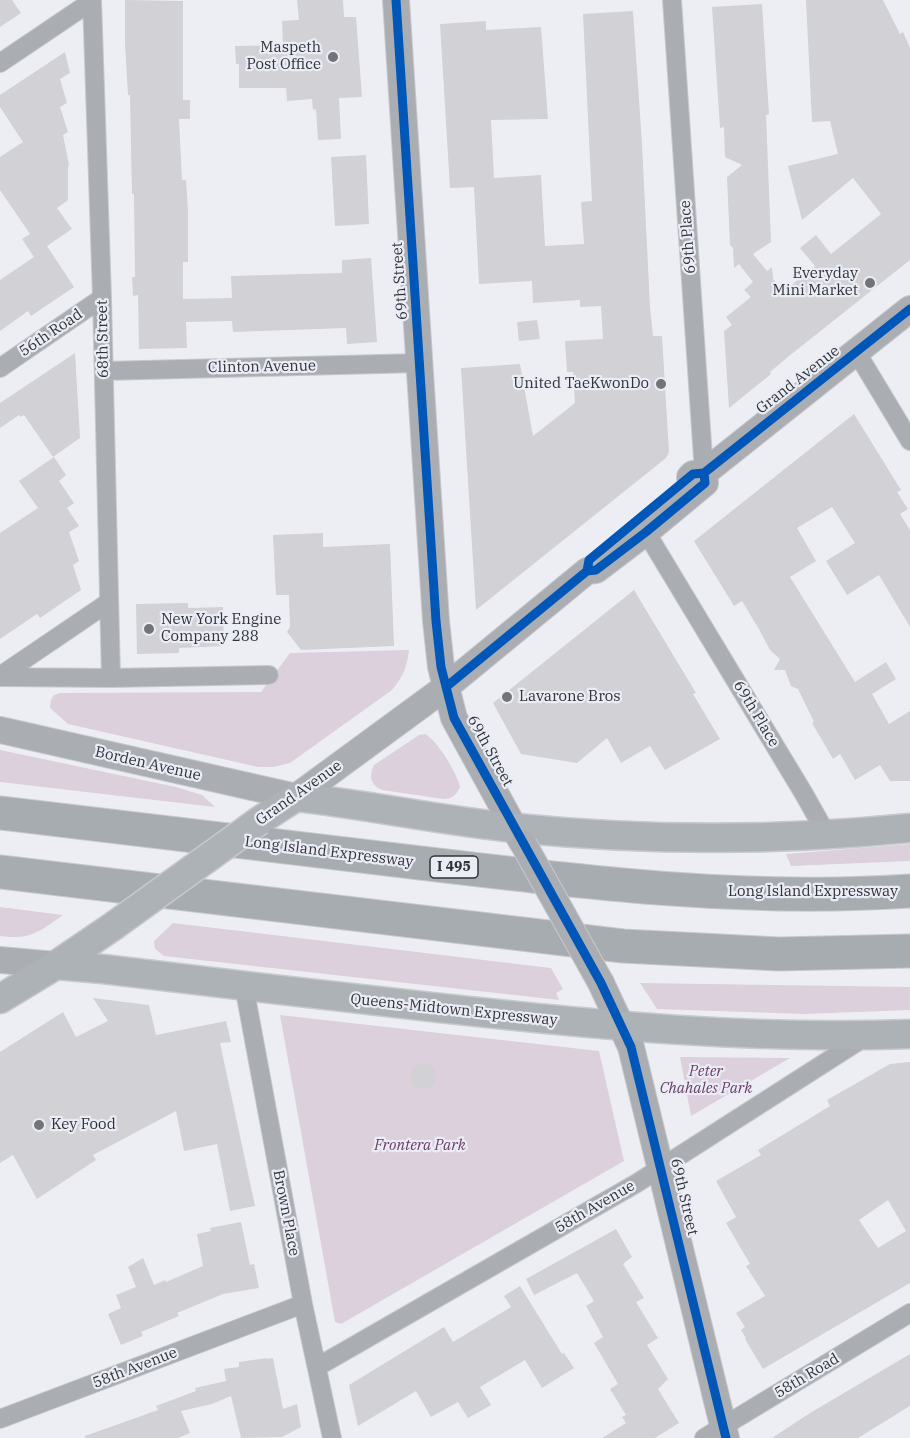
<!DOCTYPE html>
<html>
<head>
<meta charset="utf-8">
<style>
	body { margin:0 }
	canvas { display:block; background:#edeef3 }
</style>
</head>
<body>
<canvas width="910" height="1438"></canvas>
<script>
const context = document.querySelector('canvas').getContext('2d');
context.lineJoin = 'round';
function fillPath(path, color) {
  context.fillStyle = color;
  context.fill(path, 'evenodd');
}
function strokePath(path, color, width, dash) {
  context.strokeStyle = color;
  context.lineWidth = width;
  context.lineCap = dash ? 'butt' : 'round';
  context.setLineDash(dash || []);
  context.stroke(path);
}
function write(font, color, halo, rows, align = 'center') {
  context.font = font + ' "IBM Plex Serif",serif';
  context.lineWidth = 4.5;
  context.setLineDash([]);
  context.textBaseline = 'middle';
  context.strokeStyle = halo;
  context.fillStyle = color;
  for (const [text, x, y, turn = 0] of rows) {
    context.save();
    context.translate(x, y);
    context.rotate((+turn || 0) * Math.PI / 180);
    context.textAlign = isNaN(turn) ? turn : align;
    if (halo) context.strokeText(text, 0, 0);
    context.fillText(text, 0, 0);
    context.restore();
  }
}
fillPath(new Path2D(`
	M409,650C407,667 403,677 392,690L290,763L273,767H258L68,724L50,708L51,700L54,695L60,693L261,692L290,653Z
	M425,734C438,741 457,773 460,787C456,795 453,799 443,799L382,790C370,785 369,776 374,765L419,735Z
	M0,750L176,787L202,795L215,807L0,782Z
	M910,844V861L791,866L786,854Z
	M0,907L63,915C39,932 31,940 0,936Z
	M173,923L551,968L563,989L556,993L559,1000L164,956L155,949L154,941Z
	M640,983L910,987V1010L804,1014L657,1009Z
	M280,1015L599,1051L624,1161L341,1324L335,1322Z
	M680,1057L790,1058L691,1116Z`), '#dcd0dd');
fillPath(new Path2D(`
	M0,0H12L21,13L0,27Z
	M125,0L183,1V100H190V119H179L182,180H186L188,211V262H183V299L232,298L231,276L342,273V260L371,258L377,342L347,344L346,328L233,332L232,321L186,322L187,348L139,349L138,295L133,296L132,277H135L134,194H132L130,95H128L125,44Z
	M297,0H343L344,17H356L362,97L339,98L341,139L318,140L316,109L313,110L312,99L287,101L286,88H239V64H236L235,46L283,45L282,21L299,20Z
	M806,0H883L900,34L903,32L910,48V260L789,356L770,372L771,374L729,408L724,331L732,325L726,317L751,297L744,290L753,282L739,264L734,268L733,248L730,245L727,177L742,165L725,157L724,127L720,128L712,7L762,4L769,114L766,115L771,242L753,254L767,271L772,267L773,279L783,292L815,266L800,248L816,235L831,254L881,214L853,178L802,220L788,166L838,154L830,121L812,122Z
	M633,11L642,144L650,307L653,336H662L669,452L666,458L476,610L461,368L520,364L533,436L575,403L573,372H567L565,341L603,339L601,306L580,307V300L533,303L532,281L479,284L474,187L450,188L440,24L486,21V30L541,27L548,119L491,120L494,178L541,175L545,246L584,244L581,202L592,201L583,14Z
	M65,52L70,73L60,79L67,103L60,107L68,132L63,135L69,165L68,167V200L57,208L72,229L47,246L74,287L31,316L28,311L0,331V280L34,257L22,239L30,234L0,190V157L23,142L0,107V95Z
	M366,155L369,224L335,226L331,157Z
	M537,320L540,339L519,341L517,322Z
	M75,353L80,438L53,457L24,415L20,417L19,415L0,428V403Z
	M854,414L901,490L897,492L908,509L900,514L910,530V627L879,575L847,595L826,561L855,543L832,507L797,528L816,561L790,577L855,682L886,662L896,679L872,694L889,724L910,711V781H890L880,765L855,780L840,754L833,759L812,723L814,722L798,689L791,686L785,670H774L780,659L770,650L760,631L742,601L734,606L694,541Z
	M54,457L66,475L59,481L74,503L67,508L79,526L69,532L79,561L73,565L81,590L40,618L37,614L0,639V533L38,508L19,481Z
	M323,533V547L390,544L394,646L301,650L287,632L290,627L289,595H276L273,535Z
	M634,590L696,693L693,694L720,739L665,770L650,746L621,763L607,738L577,763L521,754L493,703Z
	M188,603V608L223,607L224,646L179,648V653L137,654L136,604Z
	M93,998L149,1005L156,1035L226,1021L231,1042L220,1043L255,1206L230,1211L217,1144L184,1151L176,1111L93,1155L96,1160L37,1199L13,1155L0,1163V1052L63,1012L76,1037L108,1021Z
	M910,1062V1283L763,1369L745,1339L746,1338L741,1330L745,1327L736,1313L765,1296L746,1266L750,1264L726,1223L736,1217L716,1181L761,1155L758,1150L830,1106L827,1100L890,1064ZM888,1200L906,1231L878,1248L859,1220Z
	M410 1076a13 13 0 1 1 26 0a13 13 0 1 1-26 0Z
	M241,1222L250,1265L254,1264L259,1288L223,1294L177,1313L179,1316L141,1332L143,1336L121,1345L108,1314L121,1308L116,1295L136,1287L128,1267L143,1258L154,1285L165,1280L166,1282L203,1266L197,1234L211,1231L210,1228Z
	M616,1229L632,1257L623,1264L644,1298L636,1302L658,1338L647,1345L668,1379L658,1389L679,1423L655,1438H602L626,1423L622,1417L626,1415L610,1389L618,1384L594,1343L603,1337L586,1306L594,1301L577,1273L534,1295L526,1279Z
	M520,1286L562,1354L564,1353L574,1368L542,1388L525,1360L480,1387L491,1405L468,1418L458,1402L431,1417L416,1391L358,1426L349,1385L444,1327L453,1342L511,1307L504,1296Z
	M910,1354V1406L879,1425L858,1438H772L810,1413Z
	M267,1358V1359L273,1358L283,1409L297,1404L301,1427L282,1437L241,1438L231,1396L212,1404L181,1411L190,1433L178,1438H85V1436L158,1410L156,1406L196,1391L195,1388L226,1381L224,1369L239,1367V1362Z`), '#d2d1d5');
const street = new Path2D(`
	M92,0L102,298L111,678
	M672,0L704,473
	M0,63L92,1
	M857,353L910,441
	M0,368L102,298
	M104,371L420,363
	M646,532L804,794L827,835
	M0,676L109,602
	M0,677L111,678L269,675
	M244,986L303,1304L332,1438
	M317,1367L637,1183L865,1037
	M0,1419L303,1304
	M704,1438L910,1313`);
const secondary = new Path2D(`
	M396,0L436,621L441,667L454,718L522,842
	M690,477L693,474L704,473L910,309
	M0,730L296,797L446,687L587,571L596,570L646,532L705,483L704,473
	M0,960L56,965
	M601,983L631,1047L726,1438`);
const primary = new Path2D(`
	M259,821L296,797C370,805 442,821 516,828C646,841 780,841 910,828
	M56,965L103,969C215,983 328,995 440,1008C597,1025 752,1040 910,1034
	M0,999L56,965L112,927`);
const highway = new Path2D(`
	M0,813C143,830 286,847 429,864C588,883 749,902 910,891
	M0,872L623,946L779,954L910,951`);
strokePath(street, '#c8c9cc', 20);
strokePath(secondary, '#c8c9cc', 28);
strokePath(primary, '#c8c9cc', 31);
strokePath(highway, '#c8c9cc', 35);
strokePath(street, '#aaadb2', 18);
strokePath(secondary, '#aaadb2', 26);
strokePath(primary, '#adb2b7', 28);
strokePath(highway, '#a7acb1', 33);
const secondaryBridge = new Path2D(`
	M524,845L601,983`);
const primaryBridge = new Path2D(`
	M112,927L259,821`);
strokePath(secondaryBridge, '#c8c9cc', 28, []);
strokePath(primaryBridge, '#c8c9cc', 31, []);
strokePath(secondaryBridge, '#aaadb2', 26);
strokePath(primaryBridge, '#adb2b7', 28);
strokePath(new Path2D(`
	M396,0L436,621L441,667L454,718L601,983L631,1047L726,1438
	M587,571L589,560L693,474L704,473L910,309
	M446,687L587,571L596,570L646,532L705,483L704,473`), '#0057b8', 9);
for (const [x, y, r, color] of [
	[333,57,6,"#737478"],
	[870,283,6,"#737478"],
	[661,384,6,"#737478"],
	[149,629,6,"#737478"],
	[507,697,6,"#737478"],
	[39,1125,6,"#737478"]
]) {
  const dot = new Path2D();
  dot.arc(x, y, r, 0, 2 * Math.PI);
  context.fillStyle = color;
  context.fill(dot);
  strokePath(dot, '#eaecf6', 2);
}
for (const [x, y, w] of [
	[454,867,48]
]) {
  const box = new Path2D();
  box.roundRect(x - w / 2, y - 11, w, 22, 4.5);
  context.fillStyle = '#eaecf6';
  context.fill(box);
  strokePath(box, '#323336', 1.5);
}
write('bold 14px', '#323336', null, [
	["I 495",454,867]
]);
write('15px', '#323336', '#eaecf6', [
	["Maspeth",321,48],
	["Post Office",321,65],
	["Everyday",858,274],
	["Mini Market",858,291],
	["United TaeKwonDo",649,384],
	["New York Engine",161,620,"left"],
	["Company 288",161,637,"left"],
	["Lavarone Bros",519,697,"left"],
	["Key Food",51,1125,"left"]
], 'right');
write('15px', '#323336', '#eaecf6', [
	["69th Place",688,237,-94],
	["69th Street",400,281,-94],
	["56th Road",51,333,-34],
	["68th Street",103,339,-91],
	["Clinton Avenue",262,367,-1],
	["Grand Avenue",798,380,-38],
	["69th Place",756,714,59],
	["69th Street",490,751,61],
	["Borden Avenue",148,764,13],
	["Grand Avenue",299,793,-35],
	["Long Island Expressway",329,852,7],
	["Long Island Expressway",813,892],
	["Queens-Midtown Expressway",454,1010,6],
	["69th Street",684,1197,77],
	["58th Avenue",595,1207,-30],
	["Brown Place",286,1213,79],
	["58th Avenue",135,1368,-21],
	["58th Road",807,1376,-31]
]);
write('italic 15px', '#6a3e65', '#eaecf6', [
	["Peter",706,1072],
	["Chahales Park",706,1089],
	["Frontera Park",420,1146]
]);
</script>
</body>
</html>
